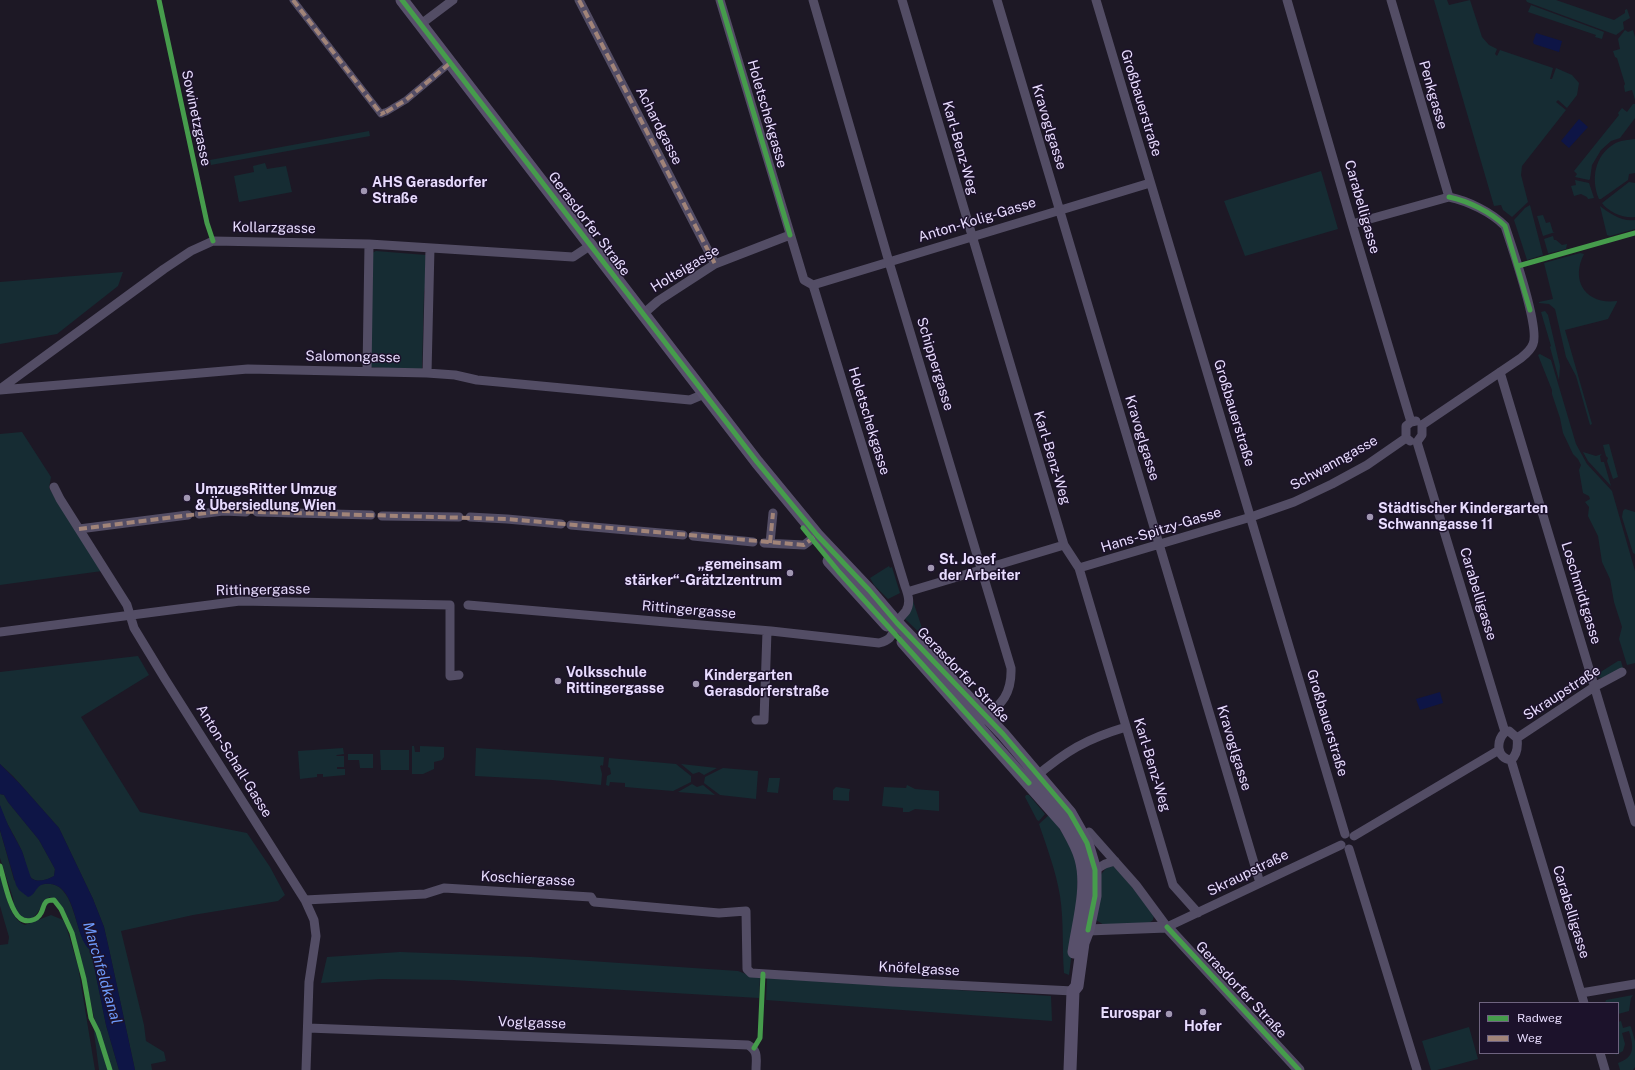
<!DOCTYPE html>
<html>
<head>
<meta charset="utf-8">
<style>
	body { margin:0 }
	#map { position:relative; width:1635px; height:1070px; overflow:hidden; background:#1d1825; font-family:"Public Sans",sans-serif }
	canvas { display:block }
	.legend { position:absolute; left:1479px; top:1002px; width:140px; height:52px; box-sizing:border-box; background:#1c122b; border:1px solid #6e637f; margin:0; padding:5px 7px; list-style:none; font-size:12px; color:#e8dcfe }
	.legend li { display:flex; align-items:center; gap:8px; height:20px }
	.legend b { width:20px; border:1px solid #6e637f }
</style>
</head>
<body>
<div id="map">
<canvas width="1635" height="1070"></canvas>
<ul class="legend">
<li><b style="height:5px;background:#469c4c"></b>Radweg</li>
<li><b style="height:5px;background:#a18479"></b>Weg</li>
</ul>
</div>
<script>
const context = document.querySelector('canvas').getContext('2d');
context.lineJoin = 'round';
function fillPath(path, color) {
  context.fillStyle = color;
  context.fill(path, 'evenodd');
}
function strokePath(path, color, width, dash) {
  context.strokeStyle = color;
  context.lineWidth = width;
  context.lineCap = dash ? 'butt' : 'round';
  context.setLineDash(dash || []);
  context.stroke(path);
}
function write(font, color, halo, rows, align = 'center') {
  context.font = font + ' "Public Sans",sans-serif';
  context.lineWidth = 3;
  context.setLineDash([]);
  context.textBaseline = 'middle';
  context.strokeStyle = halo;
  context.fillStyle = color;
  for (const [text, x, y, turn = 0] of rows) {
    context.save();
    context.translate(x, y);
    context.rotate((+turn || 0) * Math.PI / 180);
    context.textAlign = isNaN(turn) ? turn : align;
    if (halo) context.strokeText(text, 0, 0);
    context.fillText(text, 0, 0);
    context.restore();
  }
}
fillPath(new Path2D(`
	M1434,0H1447L1449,5L1470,0L1482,37L1489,45L1497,49L1495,54L1497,56L1500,50L1553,68L1550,79H1552L1556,68L1572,75L1579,83L1577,95L1567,108L1558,100L1556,102L1566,110L1522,166L1521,175L1528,202L1512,217L1503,210L1501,205L1494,206Z
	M1526,0H1556L1614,20L1625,13V10L1627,9L1630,18L1623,22L1624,29L1616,35L1527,2Z
	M1531,5L1604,32L1602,39L1595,37L1596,35L1528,12Z
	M1625,30L1628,32L1633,30L1635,37V100L1632,90L1625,92L1624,86L1625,84L1617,58L1615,57L1613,51L1620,49L1618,39Z
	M1633,104H1635V118L1620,138L1611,141L1601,150L1592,165L1590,179L1589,180L1575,177L1577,174L1574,171L1619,115L1618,113L1622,108L1627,112Z
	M369,131L370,136L211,165L210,160Z
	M1635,139V173L1629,174L1628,180L1601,199H1599C1591,180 1594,156 1614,144C1620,140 1628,140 1635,139Z
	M265,163L267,169L286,166L292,192L239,202L234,176L254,172L253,166Z
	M1321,171L1338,229L1245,256L1224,201Z
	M1575,180L1589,183L1594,198L1588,199L1587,197L1581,194L1574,196L1571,186L1576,185Z
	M1629,182L1635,183V217C1625,219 1608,212 1602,203Z
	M1530,205L1543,255L1527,260L1514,220L1525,208Z
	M1600,206C1609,213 1622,222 1635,220V229L1610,236L1607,235Z
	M1543,215L1546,223L1550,222L1553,232H1555L1543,236L1537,216Z
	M1553,236L1554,240H1556L1562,245L1567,244L1566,249L1550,253H1548L1544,239Z
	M376,251L426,255V284L424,292L422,370L370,367L372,253Z
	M1580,253L1584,254C1570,281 1586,305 1617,301V302L1608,319L1565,330L1592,424L1590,425L1576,376L1566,357L1555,309L1549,304L1539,303V302L1553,299L1544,263Z
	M123,272L118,286L57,334L0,344V282Z
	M1545,311L1548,315L1560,366L1559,380L1550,347L1551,346L1541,312Z
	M1540,354L1551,360L1576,444L1587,464L1612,491L1635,571V663L1627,665L1619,639L1622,627L1614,602L1610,579L1602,562L1598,536L1588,516L1589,507L1585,502L1590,499L1589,496L1583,493L1579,470L1581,465L1578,459L1573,454L1563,433L1560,418L1552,394V390L1538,355Z
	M22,432L51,477L49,488L102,571L0,585V434Z
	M1609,444L1618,477L1613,479L1607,461L1608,458L1606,456L1603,445Z
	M1583,452L1596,456L1602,454L1600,456L1601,462H1604L1611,486L1588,461Z
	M1625,509L1635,512V554L1633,553L1622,517L1623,511Z
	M889,566L890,568L892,567L900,593L888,599L874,585L870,578Z
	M911,599L913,601L924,634L923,636L905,619Z
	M138,656L149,675L81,717L140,812L247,833L270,867L285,895L278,901L193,915L121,931L144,1025L146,1041L164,1052L166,1061L151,1064L152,1070H135L109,949L104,927L93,899L59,828L13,776L0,764V672Z
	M1618,661H1621L1623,668L1603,678L1596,677L1599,673Z
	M412,746H414L415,752H420V746L444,747V757L442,760L434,762V769L423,774H412Z
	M343,748L344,754L337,755L336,756H344V767H337V769H345V775L323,777V774H317V777L300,779L298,751Z
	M476,748L604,757L603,766L602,765L600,766L602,774L601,785L552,780L475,776Z
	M380,750H409V770H381Z
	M348,754H373V768H360L359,760H348Z
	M609,758L676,764L691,776V782L673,791L625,787V783L610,782L609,786L606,785L607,776L611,774L610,768L608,767Z
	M681,764L717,768L704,775L699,772L693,774Z
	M723,768L758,771L756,799L720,795L704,783L705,777Z
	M769,778H780L778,793L767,792Z
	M692,784L697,787L703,785L715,795L678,792Z
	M907,785L915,789L939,791V811L915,809L909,812H903V808L882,806L884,787L906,788Z
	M836,787L850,789L849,793V801L833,800V790Z
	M0,794L4,795L8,802L39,840L55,869L54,876C49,879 38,883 33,879C27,876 25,860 23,854C17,838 5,823 0,806C0,802 0,798 0,794Z
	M1026,795H1029L1045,814L1039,821L1037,820L1025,797Z
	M1050,814L1079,859L1075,928L1069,975L1064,973C1062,947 1064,922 1060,896C1056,871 1047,848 1039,824Z
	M0,830L14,880L33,894L37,886C73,872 73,924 85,943C86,946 89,949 91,951L106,1025L119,1070H112C108,1053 100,1037 95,1020C88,995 76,905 50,897C39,903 40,918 26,920L18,915L14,907L13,898L0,858Z
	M1113,866L1117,868L1154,915L1153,920L1148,924L1104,925L1096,920L1099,877L1107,867Z
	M0,873C5,889 8,918 25,925L51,915L63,920L66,926L78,966L95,1070H0V945L8,944L9,937L0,906Z
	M400,952L531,957L738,971L746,974L760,977L759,998L453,980L380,979L321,983L327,957Z
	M767,978L1051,996L1052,1021L766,1000Z
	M1633,995L1631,998L1629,1011L1618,1014V1003H1605L1606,1000Z
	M1621,1021L1623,1028L1630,1026L1631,1027L1635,1041V1067L1633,1070H1620L1618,1063C1635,1057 1634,1047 1629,1031L1622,1033L1625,1044L1623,1051L1616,1055L1615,1053H1618V1022Z
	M1469,1027L1478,1059L1437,1070H1431L1422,1041Z
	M95,1030L108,1070H99L94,1032Z`), '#162c33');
fillPath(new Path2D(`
	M1536,33L1562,41L1559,52L1534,44L1533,42Z
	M1579,119L1588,127L1569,148L1561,141Z
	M1440,692L1443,703L1420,710L1416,699Z
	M0,764L20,784L59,828L93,899L104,927L109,949L135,1070H119L106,1025L91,951C89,949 86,946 85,944C74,926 74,879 44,884C35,886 36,895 28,897L19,890L16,885L0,830V805L8,825L22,851L31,878C37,883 47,880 54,876L55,869L39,840L8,802L4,795L0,794Z`), '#0e1546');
strokePath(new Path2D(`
	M293,0L381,114L385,112
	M386,112L406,100L450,63`), '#534d65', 7);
strokePath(new Path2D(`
	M579,0L715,264
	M813,0L889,262L1011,668C1012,695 1001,704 982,721
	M902,0L1064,545L1079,568L1173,885L1198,913
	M997,0L1260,883
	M1096,0L1345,834
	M1287,0L1352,224L1411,422
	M1391,0L1449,197
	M421,24L453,0
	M1352,224L1449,197C1468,201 1491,212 1505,226C1512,247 1540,328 1533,344C1531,350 1526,354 1521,358L1422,425
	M813,285L1150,183
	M642,315L658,301L715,264L790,235
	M367,371L369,244
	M1500,372L1635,822
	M427,373L430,248
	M0,389L164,269L191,251L213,241L369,244L573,257L591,245
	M0,390L248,369L427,373L455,375L477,380L690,400L704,394
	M1410,441L1406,438V426L1411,422L1416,421
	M1417,442L1505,732
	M1417,442L1422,435V425
	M54,487L60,499L127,605L134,628L165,679L305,900L314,920L316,936L309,982L306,1070
	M257,512L371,515
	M199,514L223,511L246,512
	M382,516L459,517
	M470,517L507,519L561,524
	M571,525L683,535
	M79,529L188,515
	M693,536L753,542
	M764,543L804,545L817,535
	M770,543L773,513
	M1079,568L1251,517L1294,502L1332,484L1367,465L1406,438
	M907,592L1064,545
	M468,605L771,631L879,643C894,639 891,634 897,623C899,618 903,615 906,611C911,603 908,594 905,586L813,285L804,280L720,0
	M0,632L240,601L450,605V676L459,675
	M756,720H764L767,631
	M1505,732L1509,731L1517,738C1518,746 1518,754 1511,760
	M1505,732C1496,741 1496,758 1511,760
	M1517,738L1594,687L1622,672
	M1511,760L1584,1003
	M1034,778C1066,751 1086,739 1126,727
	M1089,832L1136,885L1167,927L1341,845
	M1354,836L1499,750
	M1349,849L1417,1070
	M1095,870L1105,864L1115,861
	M305,900L425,894L444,888L591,897L594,902L719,913L746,911L747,969L751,973L892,982L1073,991
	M1581,993L1635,984
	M308,1028L748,1045C759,1051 756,1059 756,1070
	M1600,1053L1605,1070`), '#534d65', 9);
strokePath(new Path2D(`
	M1088,930L1167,927L1299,1070`), '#534d65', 11);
strokePath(new Path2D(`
	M402,0L757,462L817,535L869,590L897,623L1003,734L1070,813L1087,843L1095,870V896L1088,930L1083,943L1077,986L1073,991L1070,1070
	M829,561L887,625
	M903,642L1065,825C1071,836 1078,847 1081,859C1089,887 1078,924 1074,952`), '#58506b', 13);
strokePath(new Path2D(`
	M293,0L381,114L385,112
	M579,0L715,264
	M386,112L406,100L450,63
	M79,529L223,511L507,519L804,545L814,537
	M770,543L773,513`), '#a18479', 4, [8, 4]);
strokePath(new Path2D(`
	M159,0L207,223L213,241
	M402,0L757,462L817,535L869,590L897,623L1003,734L1070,813L1087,843L1095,870V896L1088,930
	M720,0L790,235
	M1449,197C1468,201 1491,212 1505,226L1530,310
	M1518,266L1635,233
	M803,528L839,572L1029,783
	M0,866C4,879 10,911 20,918C26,923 37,921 41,913C43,910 43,905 46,902C48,900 51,900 54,900L61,909L72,933L84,979L91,1018L98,1032L110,1070
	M1167,927L1299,1070
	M754,1048L760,1038L763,974`), '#469c4c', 5);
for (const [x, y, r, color] of [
	[364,191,4,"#a197b2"],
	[187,498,4,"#a197b2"],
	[1370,517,4,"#a197b2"],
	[931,568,4,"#a197b2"],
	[790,573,4,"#a197b2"],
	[558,681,4,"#a197b2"],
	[696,684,4,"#a197b2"],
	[1203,1012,4,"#a197b2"],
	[1169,1014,4,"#a197b2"]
]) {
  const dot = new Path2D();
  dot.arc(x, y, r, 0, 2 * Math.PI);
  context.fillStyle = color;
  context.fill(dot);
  strokePath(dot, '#1c122b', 1.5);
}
write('14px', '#e8dcfe', '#1c122b', [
	["Penkgasse",1433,95,74],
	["Großbauerstraße",1141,103,73],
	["Holetschekgasse",767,114,74],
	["Sowinetzgasse",196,118,78],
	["Achardgasse",659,126,63],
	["Kravoglgasse",1049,127,73],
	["Karl-Benz-Weg",960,148,74],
	["Carabelligasse",1362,207,74],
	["Anton-Kolig-Gasse",977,220,-17],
	["Gerasdorfer Straße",589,224,53],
	["Kollarzgasse",274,228,1],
	["Holteigasse",685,269,-31],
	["Salomongasse",353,357,1],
	["Schippergasse",935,364,73],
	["Großbauerstraße",1234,413,73],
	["Holetschekgasse",869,421,73],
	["Kravoglgasse",1142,438,73],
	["Karl-Benz-Weg",1052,458,73],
	["Schwanngasse",1334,463,-29],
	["Hans-Spitzy-Gasse",1161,530,-17],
	["Rittingergasse",263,590,-1],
	["Loschmidtgasse",1581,593,73],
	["Carabelligasse",1478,594,73],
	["Rittingergasse",689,610,5],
	["Gerasdorfer Straße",963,675,46],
	["Skraupstraße",1562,693,-33],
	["Großbauerstraße",1327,723,73],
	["Kravoglgasse",1234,748,73],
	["Anton-Schall-Gasse",234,761,58],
	["Karl-Benz-Weg",1152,765,73],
	["Skraupstraße",1248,873,-26],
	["Koschiergasse",528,879,3],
	["Carabelligasse",1571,912,73],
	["Knöfelgasse",919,969,3],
	["Gerasdorfer Straße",1241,990,47],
	["Voglgasse",532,1023,2]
]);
write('bold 14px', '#e8dcfe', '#1c122b', [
	["AHS Gerasdorfer",372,183],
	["Straße",372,199],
	["UmzugsRitter Umzug",195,490],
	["& Übersiedlung Wien",195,506],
	["Städtischer Kindergarten",1378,509],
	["Schwanngasse 11",1378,525],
	["St. Josef",939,560],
	["der Arbeiter",939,576],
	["„gemeinsam",782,565,"right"],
	["stärker“-Grätzlzentrum",782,581,"right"],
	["Volksschule",566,673],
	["Rittingergasse",566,689],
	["Kindergarten",704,676],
	["Gerasdorferstraße",704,692],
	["Eurospar",1161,1014,"right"],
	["Hofer",1203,1027,"center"]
], 'left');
write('italic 15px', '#6d9afb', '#1c122b', [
	["Marchfeldkanal",102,973,74]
]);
</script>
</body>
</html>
